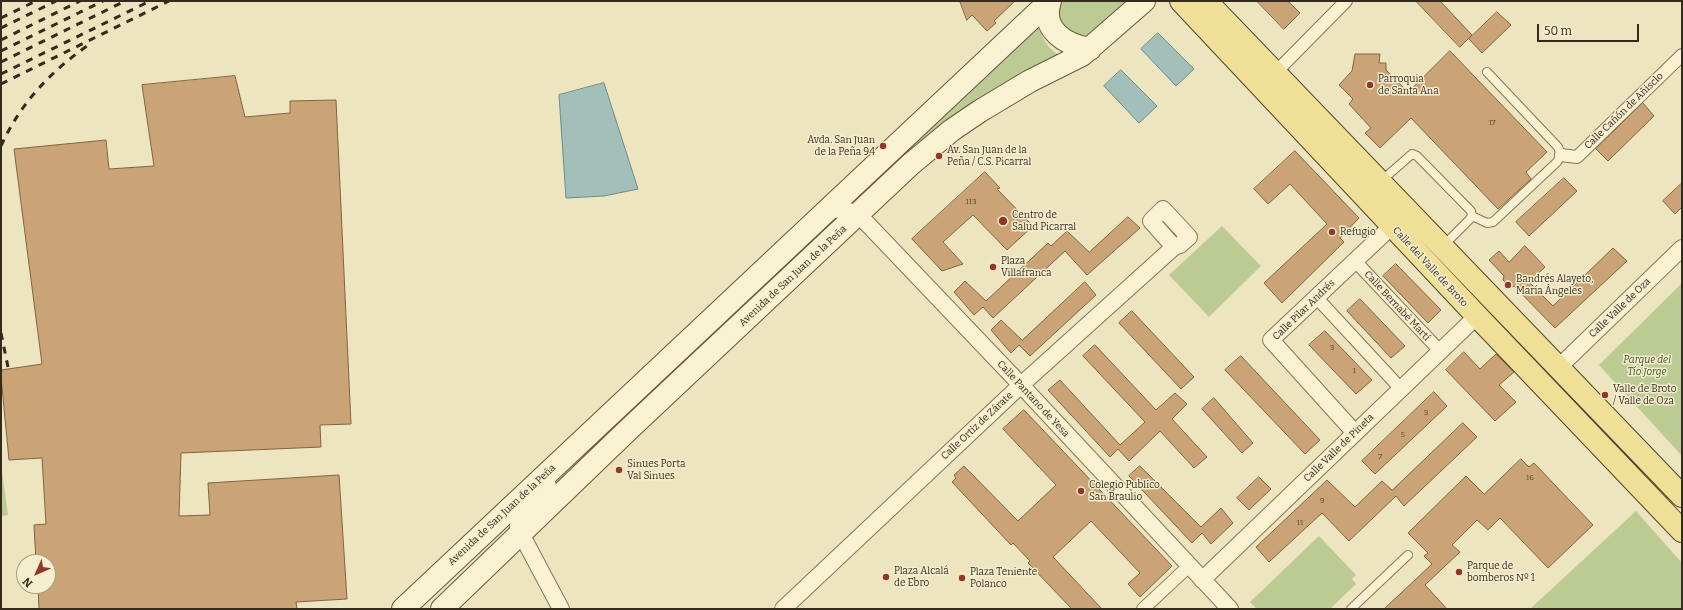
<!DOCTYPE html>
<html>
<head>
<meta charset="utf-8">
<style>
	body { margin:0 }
	#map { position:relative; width:1683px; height:610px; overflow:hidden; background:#ede5bf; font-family:Bitter,serif }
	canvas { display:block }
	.frame { position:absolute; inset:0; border:2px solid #352b1c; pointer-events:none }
	.north { position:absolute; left:16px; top:554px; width:40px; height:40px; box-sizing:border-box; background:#f4eecf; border:1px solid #a8a087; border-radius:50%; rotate:225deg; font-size:11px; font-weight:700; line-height:16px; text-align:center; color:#352b1c }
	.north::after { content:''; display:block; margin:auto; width:14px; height:18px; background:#933729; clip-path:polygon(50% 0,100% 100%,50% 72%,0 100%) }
	.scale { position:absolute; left:1537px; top:24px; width:102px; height:18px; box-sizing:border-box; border:2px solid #352b1c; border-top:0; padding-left:5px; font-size:12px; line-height:14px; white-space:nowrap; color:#352b1c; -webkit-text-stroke:3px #f4eecf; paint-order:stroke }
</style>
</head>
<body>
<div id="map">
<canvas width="1683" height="610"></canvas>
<div class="frame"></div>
<div class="north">N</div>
<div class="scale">50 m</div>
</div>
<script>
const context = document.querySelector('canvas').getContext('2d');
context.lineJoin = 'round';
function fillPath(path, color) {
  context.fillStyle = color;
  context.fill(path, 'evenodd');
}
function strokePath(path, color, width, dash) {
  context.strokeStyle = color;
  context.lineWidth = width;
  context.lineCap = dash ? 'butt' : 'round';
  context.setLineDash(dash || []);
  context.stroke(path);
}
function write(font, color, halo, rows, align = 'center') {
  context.font = font + ' Bitter,serif';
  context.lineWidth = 3;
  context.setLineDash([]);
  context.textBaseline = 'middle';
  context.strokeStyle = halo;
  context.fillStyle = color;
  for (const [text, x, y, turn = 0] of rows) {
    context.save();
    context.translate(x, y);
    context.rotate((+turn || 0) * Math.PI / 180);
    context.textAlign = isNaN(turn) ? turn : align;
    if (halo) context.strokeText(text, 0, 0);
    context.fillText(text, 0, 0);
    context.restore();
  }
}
fillPath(new Path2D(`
	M1061,1H1127C1118,10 1087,43 1075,36C1069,32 1063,25 1059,21V7Z
	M1038,24C1042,38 1047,49 1061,56L857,205L844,199Z
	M1222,226L1261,266L1209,317L1169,275Z
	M1682,283V456L1599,365Z
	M1,464L8,515L1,516Z
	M1636,511L1682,563V609H1530Z
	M1319,536L1356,575L1352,579L1356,584L1330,609H1257L1250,602Z`), '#bcca94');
const water = new Path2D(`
	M1158,33L1194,69L1176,86L1141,49Z
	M1121,70L1157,106L1139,123L1104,86Z
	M604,83L638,189L604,196L566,198L559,95Z`);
fillPath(water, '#a2bfba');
strokePath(water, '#6a8c88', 1);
const building = new Path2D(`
	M960,1H1015L994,21L996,23L987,31L972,15L967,20Z
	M1257,1H1288L1300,13L1284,29Z
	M1416,1H1440L1472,35L1460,47Z
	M1497,12L1511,25L1482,53L1469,39Z
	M1450,51L1547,152L1526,172L1531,179L1498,209L1411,118L1380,148L1365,133L1371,128L1349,104L1353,99L1339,85L1352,71L1355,54H1380L1379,63H1386V70L1408,92Z
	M235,76L245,117L290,113V101L336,100L351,424L320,425L321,447L181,453L179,516L210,515L208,483L339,475L347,599L296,602L297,609H39L38,586H48V562H36L34,525L46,524L42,458L9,460L1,377V370L42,364L14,149L106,140L109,169L154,166L142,85Z
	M1643,103L1654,116L1608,161L1596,149Z
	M1295,151L1359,218L1340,238L1344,242L1282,303L1264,283L1327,224L1290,184L1268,204L1254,189Z
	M985,172L1000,188L997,189L1033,226L1007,250L973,215L943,242L963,264L942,271L912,239Z
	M1564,178L1577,191L1529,236L1516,222Z
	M1682,183V207L1675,214L1663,201Z
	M1128,217L1140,228L1087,275L1065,251L993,318L983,307L974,315L954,292L965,281L986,301L1048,243L1051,246L1067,231L1089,252Z
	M1525,246L1545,267L1529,282L1553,306L1613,248L1627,261L1555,328L1514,286L1510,287L1503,280L1504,276L1489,260L1499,251L1509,262Z
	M1396,264L1441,310L1428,323L1383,276Z
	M1085,282L1096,295L1030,356L1019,345L1011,353L991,330L1001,320L1022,340Z
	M1360,299L1405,346L1391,358L1347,311Z
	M1132,311L1194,377L1181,389L1119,323Z
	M1325,331L1372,380L1356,394L1309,345Z
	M1095,345L1156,410L1175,393L1187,404L1172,419L1207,457L1194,468L1160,431L1129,461L1118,449L1110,457L1048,390L1060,380L1120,445L1145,422L1083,356Z
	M1464,352L1480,369L1496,354L1514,372L1499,385L1516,402L1495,421L1446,370Z
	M1241,356L1320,440L1305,454L1225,370Z
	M1434,392L1447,406L1375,474L1362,461Z
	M1214,398L1253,443L1242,453L1202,409Z
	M1024,410L1172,566L1140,597L1128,584L1140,573L1091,521L1053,557L1102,609H1072L1028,563L1030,561L1013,543L1011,545L952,482L956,478L954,475L964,466L1018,521L1056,485L1003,429Z
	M1463,423L1477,437L1404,506L1396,496L1349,541L1322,513L1269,562L1256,547L1327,480L1355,507L1382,481L1392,490Z
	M1521,459L1529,467L1534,463L1593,525L1548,568L1500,518L1488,530L1477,520L1452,545L1460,552L1425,585L1447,609H1384L1432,564L1424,556L1428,553L1408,533L1466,476L1484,494Z
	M1140,466L1201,527L1221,508L1233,523L1211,544L1202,533L1192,543L1129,476Z
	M1259,477L1271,489L1249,510L1237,498Z`);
fillPath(building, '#caa476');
strokePath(building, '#83633e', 1);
const service = new Path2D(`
	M1380,182L1412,154L1417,156L1471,211L1472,216L1469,220L1442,247
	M1472,216L1487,223L1493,222L1557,162L1561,155L1558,147L1487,72
	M1351,609L1408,555`);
const pedestrian = new Path2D(`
	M1275,73L1346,1
	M1561,155L1577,157L1682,55
	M1355,261L1440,351
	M1316,297L1401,389
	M1143,609L1189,566`);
const minor = new Path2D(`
	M826,211L842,209L858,214L1021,385L1230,609
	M1558,368L1682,248
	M1355,433L1271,340L1392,226
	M548,486C538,497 516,512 518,528L561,609
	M1202,580L1477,316
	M783,609L1021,385L1174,247L1180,245L1189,237L1163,209L1151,221L1174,247`);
const secondary = new Path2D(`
	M1050,1C1040,30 1066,45 1090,49
	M403,609L1050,1
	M442,609L628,430L911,164L952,130L980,111L1030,81L1082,55L1144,1`);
const primary = new Path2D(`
	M1181,1L1477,316L1682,531
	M1206,1L1682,496`);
strokePath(service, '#857658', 10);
strokePath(pedestrian, '#857658', 14);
strokePath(minor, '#857658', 18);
strokePath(secondary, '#67573b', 24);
strokePath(primary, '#52432d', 24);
strokePath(service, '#f8f2d2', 8);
strokePath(pedestrian, '#f8f2d2', 12);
strokePath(minor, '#f8f2d2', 16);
strokePath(secondary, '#f8f2d2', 22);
strokePath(primary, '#f0e097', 22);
strokePath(new Path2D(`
	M1,18L36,1
	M1,28L56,1
	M1,40L80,1
	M1,51L103,1
	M1,62L125,1
	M1,74L150,1
	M1,84L169,1
	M1,146C20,104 49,73 87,46
	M1,333L8,367`), '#352b1c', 3, [7, 7]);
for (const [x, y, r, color] of [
	[1370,85,4,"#933729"],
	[883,146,4,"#933729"],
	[939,156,4,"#933729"],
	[1003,221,5,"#933729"],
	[1332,232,4,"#933729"],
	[993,267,4,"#933729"],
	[1508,285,4,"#933729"],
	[1605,395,4,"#933729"],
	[619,470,4,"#933729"],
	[1081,491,4,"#933729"],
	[1459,572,4,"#933729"],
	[886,577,4,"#933729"],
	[962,578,4,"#933729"]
]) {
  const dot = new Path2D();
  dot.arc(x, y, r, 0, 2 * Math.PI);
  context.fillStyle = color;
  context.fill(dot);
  strokePath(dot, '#f4eecf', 1.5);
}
write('8px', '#5a4932', null, [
	["17",1492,123],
	["113",971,202],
	["3",1332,348],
	["1",1354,371],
	["3",1426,413],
	["5",1403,435],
	["7",1380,457],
	["16",1530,478],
	["9",1322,501],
	["11",1300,523]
]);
write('10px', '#352b1c', '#f4eecf', [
	["Parroquia",1378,79],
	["de Santa Ana",1378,91],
	["Avda. San Juan",875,140,"right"],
	["de la Peña 94",875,152,"right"],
	["Av. San Juan de la",947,150],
	["Peña / C.S. Picarral",947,162],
	["Centro de",1012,215],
	["Salud Picarral",1012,227],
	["Refugio",1340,232],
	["Plaza",1001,261],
	["Villafranca",1001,273],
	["Bandrés Alayeto,",1516,279],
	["María Ángeles",1516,291],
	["Valle de Broto",1613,389],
	["/ Valle de Oza",1613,401],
	["Sinues Porta",627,464],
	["Val Sinues",627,476],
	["Colegio Publico",1089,485],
	["San Braulio",1089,497],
	["Parque de",1467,566],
	["bomberos Nº 1",1467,578],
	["Plaza Alcalá",894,571],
	["de Ebro",894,583],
	["Plaza Teniente",970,572],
	["Polanco",970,584]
], 'left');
write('10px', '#352b1c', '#f4eecf', [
	["Calle Cañón de Añisclo",1624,111,-44],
	["Calle del Valle de Broto",1430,267,47],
	["Avenida de San Juan de la Peña",793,276,-43],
	["Calle Bernabé Martí",1397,306,47],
	["Calle Valle de Oza",1620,308,-44],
	["Calle Pilar Andrés",1304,310,-44],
	["Calle Pantano de Yesa",1033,399,47],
	["Calle Ortiz de Zárate",977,426,-43],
	["Calle Valle de Pineta",1339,448,-44],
	["Avenida de San Juan de la Peña",502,515,-43]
]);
write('italic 10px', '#3f5123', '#f4eecf', [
	["Parque del",1647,360],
	["Tío Jorge",1647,372]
]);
</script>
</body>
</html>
